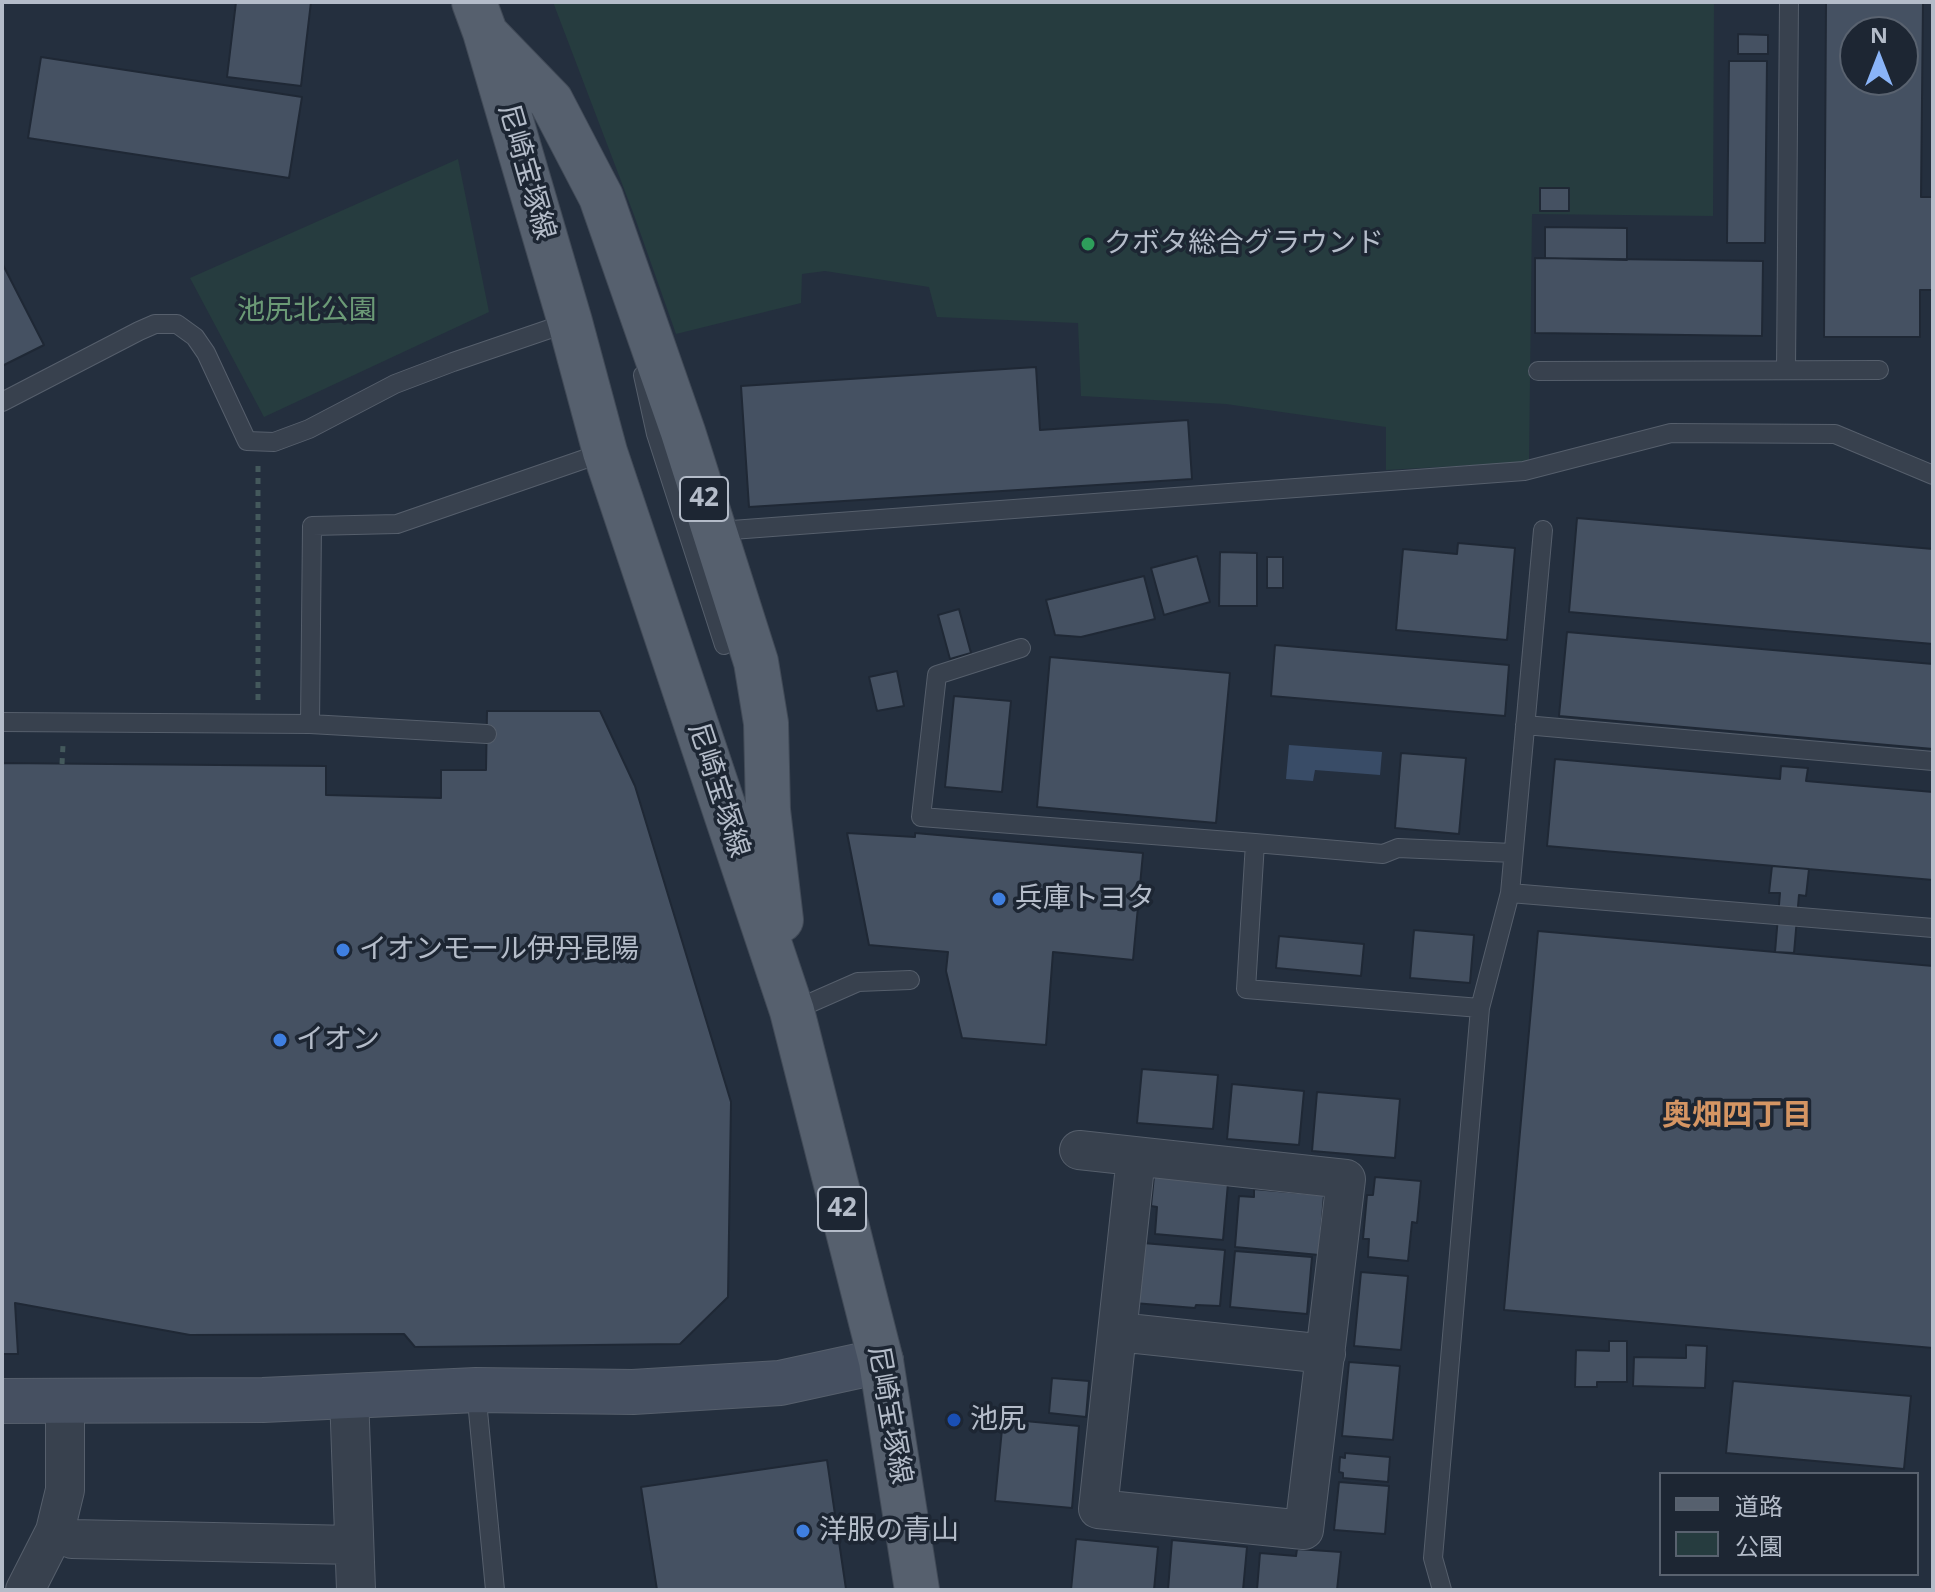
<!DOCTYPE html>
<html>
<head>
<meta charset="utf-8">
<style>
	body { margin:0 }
	#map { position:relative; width:1935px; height:1592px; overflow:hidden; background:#242f3e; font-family:"Open Sans","Noto Sans JP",sans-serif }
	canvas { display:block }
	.frame { position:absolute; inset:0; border:4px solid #b4bcc9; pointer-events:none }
	.legend { position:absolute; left:1659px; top:1472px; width:260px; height:104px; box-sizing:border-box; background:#1d2633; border:2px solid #59626f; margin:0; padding:10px 14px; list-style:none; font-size:24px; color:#b4bcc9 }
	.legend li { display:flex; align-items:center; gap:16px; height:40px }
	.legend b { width:40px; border:2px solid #59626f }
	.north { position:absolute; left:1839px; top:16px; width:80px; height:80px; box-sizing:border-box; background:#1d2633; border:2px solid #59626f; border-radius:50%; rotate:0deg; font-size:22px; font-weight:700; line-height:32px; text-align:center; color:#b4bcc9 }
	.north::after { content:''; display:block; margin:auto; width:28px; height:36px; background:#8ab4f8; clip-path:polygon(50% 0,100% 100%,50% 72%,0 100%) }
</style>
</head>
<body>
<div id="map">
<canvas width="1935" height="1592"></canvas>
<div class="frame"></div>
<ul class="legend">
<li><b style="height:10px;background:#56606e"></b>道路</li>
<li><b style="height:22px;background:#263c3f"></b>公園</li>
</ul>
<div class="north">N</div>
</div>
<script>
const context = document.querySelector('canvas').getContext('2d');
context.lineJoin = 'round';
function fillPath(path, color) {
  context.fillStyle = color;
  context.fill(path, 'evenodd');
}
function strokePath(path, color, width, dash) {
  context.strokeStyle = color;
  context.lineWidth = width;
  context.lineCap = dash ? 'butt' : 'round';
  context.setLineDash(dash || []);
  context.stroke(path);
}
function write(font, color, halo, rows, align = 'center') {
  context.font = font + ' "Open Sans","Noto Sans JP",sans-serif';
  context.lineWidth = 7;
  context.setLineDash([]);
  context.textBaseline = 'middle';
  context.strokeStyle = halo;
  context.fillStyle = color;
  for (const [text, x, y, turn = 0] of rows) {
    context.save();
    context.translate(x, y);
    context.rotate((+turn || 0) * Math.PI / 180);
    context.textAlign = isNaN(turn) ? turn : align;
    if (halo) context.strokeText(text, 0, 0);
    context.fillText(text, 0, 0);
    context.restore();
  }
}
fillPath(new Path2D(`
	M553,2H1714L1713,216L1532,214L1529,462L1386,470V427L1226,404L1081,396L1078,323L937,317L929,287L825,271L802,274L801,303L676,334L634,215Z
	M458,159L489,312L264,417L190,278Z`), '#263c3f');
fillPath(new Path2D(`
	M1289,745L1382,752L1380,775L1315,770L1313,781L1286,779Z`), '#394c67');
const building = new Path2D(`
	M236,2H311L301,86L227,77Z
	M1826,2H1923L1921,197H1933V290H1920V337H1824ZM1855,32H1903V80H1855Z
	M1738,34L1768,35V54H1738Z
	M41,57L302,97L289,178L28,138Z
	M1729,61H1767L1765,243H1727Z
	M1540,188H1569V211H1540Z
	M1545,227L1627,228V260L1545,258Z
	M1535,258L1763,261L1762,336L1535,333Z
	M2,263L44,345L2,366Z
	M1036,367L1040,430L1188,420L1192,479L749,507L741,386Z
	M1577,518L1933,549V644L1569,612Z
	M1458,543L1515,548L1507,640L1396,630L1403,549L1457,554Z
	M1220,552L1257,553V606H1219Z
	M1197,556L1210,602L1164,615L1151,568Z
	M1267,557H1283V588H1267Z
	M1144,576L1155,619L1081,637L1055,635L1046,600Z
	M959,609L971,653L950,659L938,615Z
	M1567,632L1933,664V749L1559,716Z
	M1275,645L1509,665L1505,716L1271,696Z
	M1050,657L1230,673L1216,823L1037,807Z
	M897,671L904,706L877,711L869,677Z
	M954,696L1011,701L1002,792L945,787Z
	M487,711H600L635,786L731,1102L728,1297L680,1344L415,1347L404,1334L190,1335L15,1303L18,1354H2V763L326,766V795L441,798V770H486Z
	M1401,753L1466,758L1459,834L1395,828Z
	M1555,759L1780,779L1781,766L1808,768L1806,781L1933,792V880L1547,846Z
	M847,833L915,837V833L1143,853L1133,960L1053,952L1046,1045L962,1038L946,971L948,952L869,945Z
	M1772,866L1809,869L1806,896L1799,895L1794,953L1775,952L1780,893H1769Z
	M1414,930L1474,935L1470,983L1410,978Z
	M1538,931L1933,966V1348L1504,1310Z
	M1279,936L1364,944L1361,976L1276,968Z
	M1142,1069L1218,1075L1213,1129L1137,1123Z
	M1232,1084L1304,1091L1299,1145L1227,1139Z
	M1317,1092L1400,1099L1395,1158L1312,1151Z
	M1154,1176L1228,1183L1223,1240L1155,1234L1157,1207L1151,1206Z
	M1375,1177L1421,1181L1417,1223L1412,1222L1408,1261L1368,1257L1369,1239H1363L1367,1195H1373Z
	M1254,1189L1324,1195L1319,1255L1235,1247L1239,1196L1254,1197Z
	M1143,1243L1225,1250L1220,1306L1196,1305L1195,1308L1134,1303Z
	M1235,1251L1312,1257L1307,1314L1230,1307Z
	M1361,1272L1408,1276L1401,1350L1354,1346Z
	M1609,1341H1627V1382H1597V1387H1575L1576,1350L1609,1351Z
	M1686,1345L1707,1346L1705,1388L1633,1386L1634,1357L1686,1358Z
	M1349,1362L1400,1366L1393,1440L1342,1436Z
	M1052,1378L1089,1381L1086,1417L1049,1413Z
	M1733,1381L1911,1396L1904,1469L1726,1453Z
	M1003,1419L1079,1426L1072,1508L995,1501Z
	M1345,1453L1390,1457L1388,1482L1343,1478V1473L1339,1472L1340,1457L1345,1458Z
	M827,1460L846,1589L657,1590L641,1487Z
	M1339,1482L1389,1486L1385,1534L1334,1530Z
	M1076,1539L1158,1547L1154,1590H1071Z
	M1172,1540L1247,1547L1243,1590H1168Z
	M1297,1549L1341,1552L1337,1590H1257L1260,1553L1296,1556Z`);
fillPath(building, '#455162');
strokePath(building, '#1f2835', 2);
const lane = new Path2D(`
	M1786,370L1789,2
	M1538,371L1879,370
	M643,375L656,434L724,645
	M2,402L139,331L155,324H177L195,337L206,353L247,441L274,442L309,429L395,384L453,362L570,322
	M715,535L732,530L1524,471L1671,433L1835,434L1933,475
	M1021,648L937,675L921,817L1255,843L1246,989L1480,1008
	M2,722L310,724L487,734
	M310,724L312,526L397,524L605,452
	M1525,725L1933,761
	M1255,843L1383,854L1398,848L1513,853
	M1510,893L1933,928
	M792,1011L858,982L910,980
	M476,1390L495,1590
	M1442,1590L1433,1558L1480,1008L1510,893L1543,530`);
const street = new Path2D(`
	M1079,1150L1346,1179L1304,1530L1098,1509L1136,1157
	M1118,1332L1326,1354
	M349,1395L356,1590
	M55,1531L72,1539L354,1545
	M25,1590L55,1531L65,1490V1401`);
const secondary = new Path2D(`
	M2,1401L263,1400L476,1390L633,1392L780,1383L881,1361`);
const primary = new Path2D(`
	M474,2L485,32L570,322L605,452L792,1011L881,1361L917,1590
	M489,37L551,101L601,197L683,432L756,662L766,723L768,810L781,920`);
strokePath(lane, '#565f6c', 20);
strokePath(street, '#565f6c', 40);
strokePath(secondary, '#565f6c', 46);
strokePath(primary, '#414a57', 46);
strokePath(new Path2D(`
	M258,466V700
	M62,764L63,745`), '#44595c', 5, [6, 6]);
strokePath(lane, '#38414e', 18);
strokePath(street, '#38414e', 38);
strokePath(secondary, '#465061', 44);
strokePath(primary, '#56606e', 44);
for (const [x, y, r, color] of [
	[1088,244,8,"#2e9e5b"],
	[999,899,8,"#3f7fe0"],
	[343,950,8,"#3f7fe0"],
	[280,1040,8,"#3f7fe0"],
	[954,1420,8,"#1a4fb4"],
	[803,1531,8,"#3f7fe0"]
]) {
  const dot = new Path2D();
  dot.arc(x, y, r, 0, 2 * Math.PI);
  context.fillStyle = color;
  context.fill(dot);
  strokePath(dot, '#1d2633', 3);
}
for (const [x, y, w] of [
	[704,499,48],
	[842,1209,48]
]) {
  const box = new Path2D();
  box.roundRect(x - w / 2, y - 22, w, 44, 6);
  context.fillStyle = '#1d2633';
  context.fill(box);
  strokePath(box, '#b4bcc9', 2);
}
write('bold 26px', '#b4bcc9', null, [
	["42",704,499],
	["42",842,1209]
]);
write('28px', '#b4bcc9', '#1d2633', [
	["尼崎宝塚線",526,172,74],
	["尼崎宝塚線",718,790,72],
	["尼崎宝塚線",889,1415,80]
]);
write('28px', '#b4bcc9', '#1d2633', [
	["クボタ総合グラウンド",1104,244],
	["兵庫トヨタ",1015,899],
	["イオンモール伊丹昆陽",359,950],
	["イオン",296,1040],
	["池尻",970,1420],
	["洋服の青山",819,1531]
], 'left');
write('28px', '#6b9a76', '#1d2633', [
	["池尻北公園",307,311]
]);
write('bold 30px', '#d59563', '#1d2633', [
	["奥畑四丁目",1737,1116]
]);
</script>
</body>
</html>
